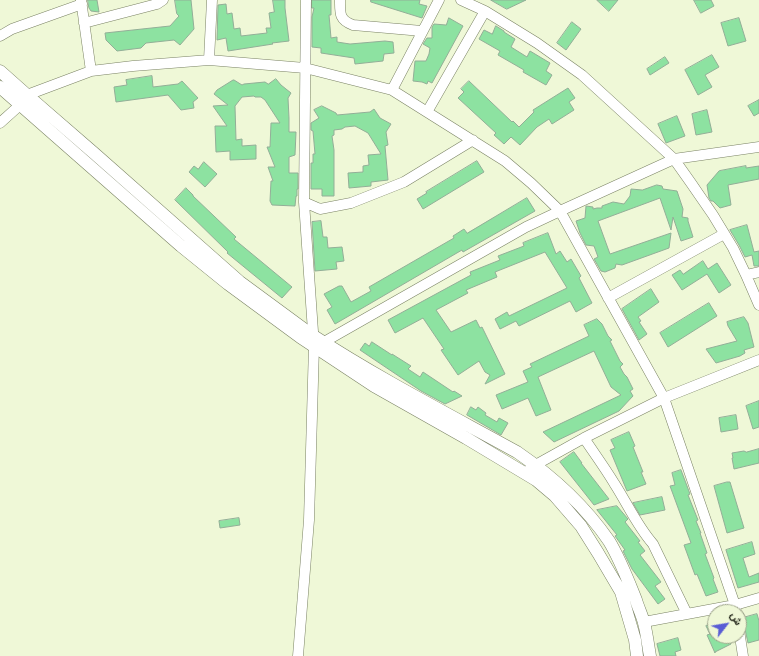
<!DOCTYPE html>
<html>
<head>
<meta charset="utf-8">
<style>
	body { margin:0 }
	#map { position:relative; width:759px; height:656px; overflow:hidden; background:#eff8d7; font-family:Mulish,Vazirmatn,sans-serif }
	canvas { display:block }
	.north { position:absolute; left:707px; top:604px; width:40px; height:40px; box-sizing:border-box; background:#eff8d7; border:1px solid #9da38a; border-radius:50%; rotate:59deg; font-size:11px; font-weight:700; line-height:16px; text-align:center; color:#212417 }
	.north::after { content:''; display:block; margin:auto; width:14px; height:18px; background:#595dd5; clip-path:polygon(50% 0,100% 100%,50% 72%,0 100%) }
</style>
</head>
<body>
<div id="map">
<canvas width="759" height="656"></canvas>
<div class="north">ش</div>
</div>
<script>
const context = document.querySelector('canvas').getContext('2d');
context.lineJoin = 'round';
function fillPath(path, color) {
  context.fillStyle = color;
  context.fill(path, 'evenodd');
}
function strokePath(path, color, width, dash) {
  context.strokeStyle = color;
  context.lineWidth = width;
  context.lineCap = dash ? 'butt' : 'round';
  context.setLineDash(dash || []);
  context.stroke(path);
}
const building = new Path2D(`
	M88,0H97L99,12L91,11L89,8Z
	M175,0H191L194,29L180,45L174,40L146,43L141,48L117,51L106,40L105,33L170,26L179,16L177,14Z
	M273,0H285V8L289,41L272,43L273,44L228,51L226,38L217,40L218,5L226,4L227,14L232,13L234,29L240,28L241,36L267,33L266,28H271L269,13L274,12Z
	M312,0H331V15H329L331,38L337,37V42L350,44L385,41L393,42L394,53L384,54L383,61L355,64L354,58L321,53V48L312,47V17L314,8H312Z
	M371,0H420L419,4L427,6L422,18L371,2Z
	M491,0H526L507,9Z
	M597,0H618L609,11Z
	M694,0H711L714,6L701,13Z
	M449,18L463,26L432,83L428,81L427,84L422,82L413,81L415,61H426L429,54L430,48L423,44L427,38H432V27L434,24L446,25Z
	M739,18L746,41L728,46L721,23Z
	M572,22L581,29L566,50L557,43Z
	M496,26L504,31V32L515,39L511,47L527,57L530,51L550,63L546,71L552,75L546,85L523,72L524,70L498,55L500,51L479,39L484,30L492,34Z
	M712,55L719,67L705,75L712,87L698,95L685,70Z
	M665,57L669,63L650,75L647,69Z
	M152,76L153,87L178,84L182,81L198,98L193,102L194,108L181,110L168,95L116,102L114,87L127,85L126,80Z
	M276,79L281,85L291,93L288,98L289,118V132H296L295,155L289,157V173H298V189H297V196H296L295,206L272,205L270,201L271,181H273L268,167H275L267,147H270L271,123H280L265,100L261,97H255L254,96L242,97L235,106L236,140L242,139V146L256,145V159L230,160V151L216,152L215,126H227L213,106L228,105L214,94L217,90L233,80H234L242,85L244,84L265,82L268,84Z
	M469,81L512,122L513,121L519,127L534,112L533,110L568,88L575,98L569,102L574,110L552,124L549,119L537,127L520,145L511,137L504,144L494,135L496,133L458,98L464,92L461,89Z
	M759,100V113L754,116L748,106Z
	M322,106L336,113L337,115L370,112L374,109L380,118L391,124L386,132L388,145L385,146L388,180L371,182V186L349,188L348,173L363,172V166L369,165L368,155L381,154L368,133L355,126L345,127L342,129L334,130V135L332,136L334,150V196H322V189H311V163H313V154H315L313,131L311,130V123L319,118L314,110Z
	M707,110L712,132L696,135L692,114Z
	M677,116L685,136L666,143L658,124Z
	M477,161L484,172L423,209L417,199L427,193L426,192Z
	M204,162L217,174L205,187L189,172L194,166L198,169Z
	M746,166V168L759,166V179L728,185L731,205L720,208L713,201H711L709,198L707,185L719,171Z
	M657,185L662,186L663,189L677,191L683,209L682,217L688,218V221L693,237L681,241L673,217L671,230L660,198L598,221L610,254L671,233L669,248L622,265L616,264L615,268L605,272L601,271L594,259L598,257L594,246L586,245L580,233L576,221L585,218L586,206L593,207V209L597,208H602V206L613,202L624,204L630,196L631,189L642,190Z
	M186,188L193,195V196L236,237L234,239L292,287L282,298L227,253L228,252L175,200Z
	M527,198L535,211L463,252L462,250L335,324L327,310L332,307L324,294L339,286H342L351,302L371,291L369,287L454,238L453,236L464,229L467,233Z
	M321,221L323,237H327L328,248L342,247L344,261L336,262L337,269L315,271L312,222Z
	M747,225L754,252L759,251V266H754L752,255L745,257L739,245L730,230Z
	M548,233L556,254L560,251L567,262L571,259L581,276L579,278L592,303L576,312L570,301L519,326L516,321L500,329L495,319L507,312L509,316L567,288L545,252L495,272L497,277L466,290L468,293L436,310L451,332L476,320L480,328L482,327L505,374L485,384L490,375L485,372L479,361L458,375L441,350L444,349L423,318L395,333L388,320L471,275L470,272L500,260L498,256L524,246L523,243Z
	M703,261L708,269L717,263L731,285L719,293L707,274L682,290L672,275L680,270L683,274Z
	M651,289L659,302L638,317L641,321L639,322L647,334L639,340L622,309Z
	M709,303L717,316L668,347L660,333Z
	M744,317L748,323L754,347L744,350L745,353L740,356L716,363L706,349L737,341L728,326L727,322Z
	M597,319L602,324L608,336L612,340L610,341L620,361L623,364L620,367L624,374L627,377L633,389L630,391L633,396L619,411L554,442L543,432L621,395L611,387L594,351L538,377L551,410L536,416L528,398L502,409L496,395L528,382L523,371L532,367L530,364L589,336L584,325Z
	M372,342L392,355V354L411,366L408,369L420,377L423,372L453,392L454,391L462,396L445,404L421,391L360,350L365,343L369,346Z
	M759,401V427L753,429L746,406Z
	M471,407L476,410L478,407L486,413L485,415L497,422L499,418L508,423L501,435L467,415Z
	M736,415L738,429L721,432L719,418Z
	M629,432L635,446L633,447L643,472H641L646,484L627,491L610,450L615,448L611,440Z
	M759,449V463L734,469L732,458H733L732,453L744,451L746,452Z
	M574,452L582,463H581L609,499L594,505L560,462Z
	M681,470L690,494L688,495L698,520L696,521L701,533H700L707,553L705,554L714,578L713,579L718,592L706,596L697,574L695,575L684,545L691,543L670,486L675,485L672,473Z
	M727,482H730L744,528L727,533L714,486Z
	M662,497L665,510L640,515L633,503Z
	M617,506L628,519L625,522L640,541L638,542L645,551L640,555L661,582L655,586L665,599L658,604L632,569L623,551L625,550L615,536L617,535L597,510Z
	M239,518L240,525L220,528L219,521Z
	M752,542L755,554L743,558L749,577L759,573V582L738,588L726,550Z
	M757,614L759,621V640L748,643L745,629L744,626L739,624V619Z
	M715,622V636H727L731,644L715,652V653L707,635L710,634L706,626Z
	M678,638L681,650L675,652L676,656H660L657,644Z`);
fillPath(building, '#8de2a1');
strokePath(building, '#92ae97', 1);
const minor = new Path2D(`
	M81,0L91,71
	M340,0C340,13 339,20 353,25L422,31
	M461,0L485,11L537,43L582,75L674,159L691,183L713,215L733,248L746,275L759,305
	M84,23L157,4L163,0
	M0,36L12,29L82,4
	M209,60L212,0
	M392,90L439,0
	M427,112L485,11
	M0,123L20,105L27,95L91,71L133,66L209,60L305,68L392,90L505,161L531,183L560,211L664,398L735,605L736,612
	M304,202L320,209L351,203L404,182L473,140
	M746,275L759,272
	M608,298L724,234
	M324,342L526,227L560,211L674,159L759,147
	M584,438C594,453 605,468 614,483C627,503 637,526 653,544L687,614
	M530,468L584,438L664,398L759,360
	M644,622L735,605L759,598
	M739,630L743,656
	M298,656L309,520L314,346L304,202L306,0`);
const tertiary = new Path2D(`
	M0,71L27,95L95,154L240,282L312,335C378,378 448,414 517,452C552,476 585,506 609,541C620,559 628,580 636,600C638,607 642,615 644,623C647,634 648,645 650,656
	M0,87L181,246L228,284L300,337L374,386L466,438L536,480L555,496L581,526L598,553L621,592L635,640L637,656`);
strokePath(minor, '#7a8264', 11);
strokePath(tertiary, '#7a8264', 13);
strokePath(minor, '#fff', 10);
strokePath(tertiary, '#fff', 12);
</script>
</body>
</html>
